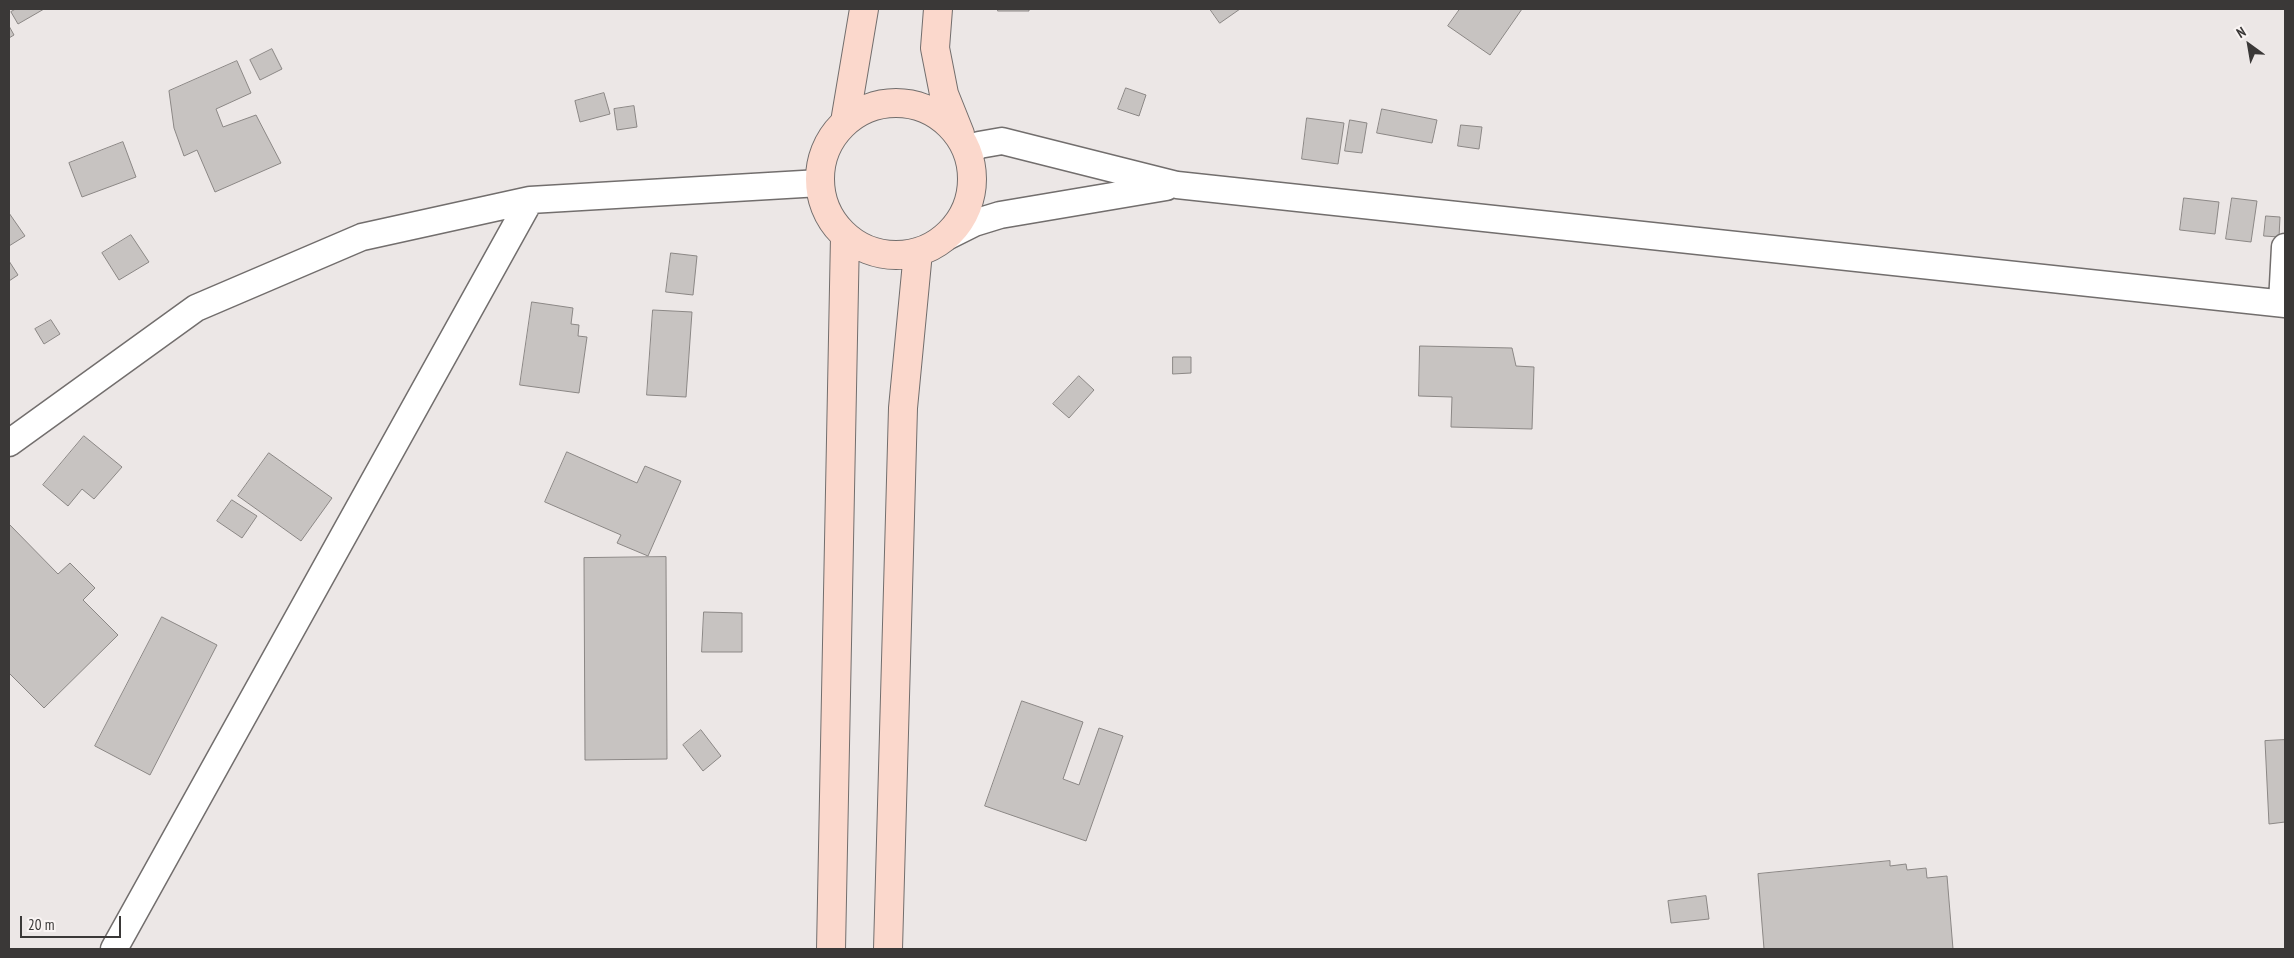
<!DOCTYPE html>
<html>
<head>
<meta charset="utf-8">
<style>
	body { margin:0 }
	#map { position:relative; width:2294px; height:958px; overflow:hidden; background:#ece7e6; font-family:"PT Sans Narrow",sans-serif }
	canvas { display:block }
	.frame { position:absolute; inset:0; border:10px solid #3a3837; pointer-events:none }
	.north { position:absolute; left:2224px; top:20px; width:50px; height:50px; -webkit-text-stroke:4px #f9f4f3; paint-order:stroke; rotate:328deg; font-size:14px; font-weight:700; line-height:20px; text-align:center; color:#3a3837 }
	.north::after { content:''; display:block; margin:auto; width:18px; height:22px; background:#3a3837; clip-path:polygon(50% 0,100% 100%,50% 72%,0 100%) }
	.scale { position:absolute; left:20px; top:916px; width:101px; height:22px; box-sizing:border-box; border:2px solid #3a3837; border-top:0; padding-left:6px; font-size:15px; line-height:18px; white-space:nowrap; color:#3a3837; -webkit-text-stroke:4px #f9f4f3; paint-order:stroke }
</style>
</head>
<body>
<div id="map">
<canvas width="2294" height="958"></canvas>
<div class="frame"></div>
<div class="north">N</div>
<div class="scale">20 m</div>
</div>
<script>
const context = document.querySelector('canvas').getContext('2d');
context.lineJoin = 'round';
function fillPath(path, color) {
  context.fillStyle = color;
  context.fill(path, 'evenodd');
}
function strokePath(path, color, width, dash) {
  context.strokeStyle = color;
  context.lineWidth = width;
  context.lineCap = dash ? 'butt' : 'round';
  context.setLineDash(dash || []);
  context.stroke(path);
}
const building = new Path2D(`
	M16,9H44L18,24L11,12Z
	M998,9H1029V11H998Z
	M1210,9H1240L1220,23Z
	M1460,9H1522L1490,55L1448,26Z
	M9,26L14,35L9,38Z
	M272,49L282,69L260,80L250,60Z
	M237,61L251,93L216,109L223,127L256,115L281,163L215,192L197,150L184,156L174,128L169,91Z
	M1126,88L1146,95L1139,116L1118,109Z
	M604,93L610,114L580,122L575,101Z
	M634,106L637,127L617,130L614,109Z
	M1382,109L1437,120L1432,143L1377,133Z
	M1307,118L1344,123L1338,164L1302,159Z
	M1350,120L1367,123L1362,153L1345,151Z
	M1461,125L1482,127L1479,149L1458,146Z
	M123,142L136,177L82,197L69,163Z
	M2184,198L2219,202L2215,234L2180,230Z
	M2232,198L2257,201L2251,242L2226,239Z
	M9,213L25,236L9,246Z
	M2266,216L2280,217L2279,237L2264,236Z
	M131,235L149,262L119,280L102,253Z
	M671,253L697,256L693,295L666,292Z
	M9,261L18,275L9,281Z
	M532,302L573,308L571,324L579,325L578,336L587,337L579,393L520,385Z
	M653,310L692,312L686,397L647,395Z
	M51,320L60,334L44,344L35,329Z
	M1420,346L1512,348L1516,366L1534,367L1532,429L1451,427L1452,397L1419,396Z
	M1173,357H1191V373L1173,374Z
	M1079,376L1094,390L1069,418L1053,404Z
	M84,436L122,467L94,499L82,489L68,506L43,485Z
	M567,452L637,483L645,466L681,481L648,556L617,543L621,535L545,502Z
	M269,453L332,498L301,541L238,496Z
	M232,500L257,516L242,538L217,521Z
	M9,524L58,574L70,563L95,588L83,600L118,635L44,708L9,673Z
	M666,557L667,759L585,760L584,558Z
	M704,612L742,613V652H702Z
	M162,617L217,645L150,775L95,746Z
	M1022,701L1083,722L1063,779L1079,785L1099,728L1123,736L1086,841L985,806Z
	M701,730L721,756L703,771L683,745Z
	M2285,740V822L2269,824L2265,741Z
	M1890,861V866L1906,864L1907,870L1926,868L1927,878L1947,876L1953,949H1764L1758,874Z
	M1706,896L1709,919L1671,923L1668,901Z`);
fillPath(building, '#c7c3c1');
strokePath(building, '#8b8785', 1);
const street = new Path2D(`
	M968,153L979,145L1002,141L1177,185L2285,304
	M946,237L974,223L1000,215L1166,187
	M2282,303L2285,247
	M9,443L196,308L362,237L530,200L820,183
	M114,949L530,200`);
const secondary = new Path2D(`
	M938,9L935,48L944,94L960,134
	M820 179a76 76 0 1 1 152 0a76 76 0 1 1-152 0Z
	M845,122L864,9
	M831,949L845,236
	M888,949L903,408L918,252`);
strokePath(street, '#726e6d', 29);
strokePath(secondary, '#726e6d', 30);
strokePath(street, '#fff', 26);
strokePath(secondary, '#fbd8cc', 28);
</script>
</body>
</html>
